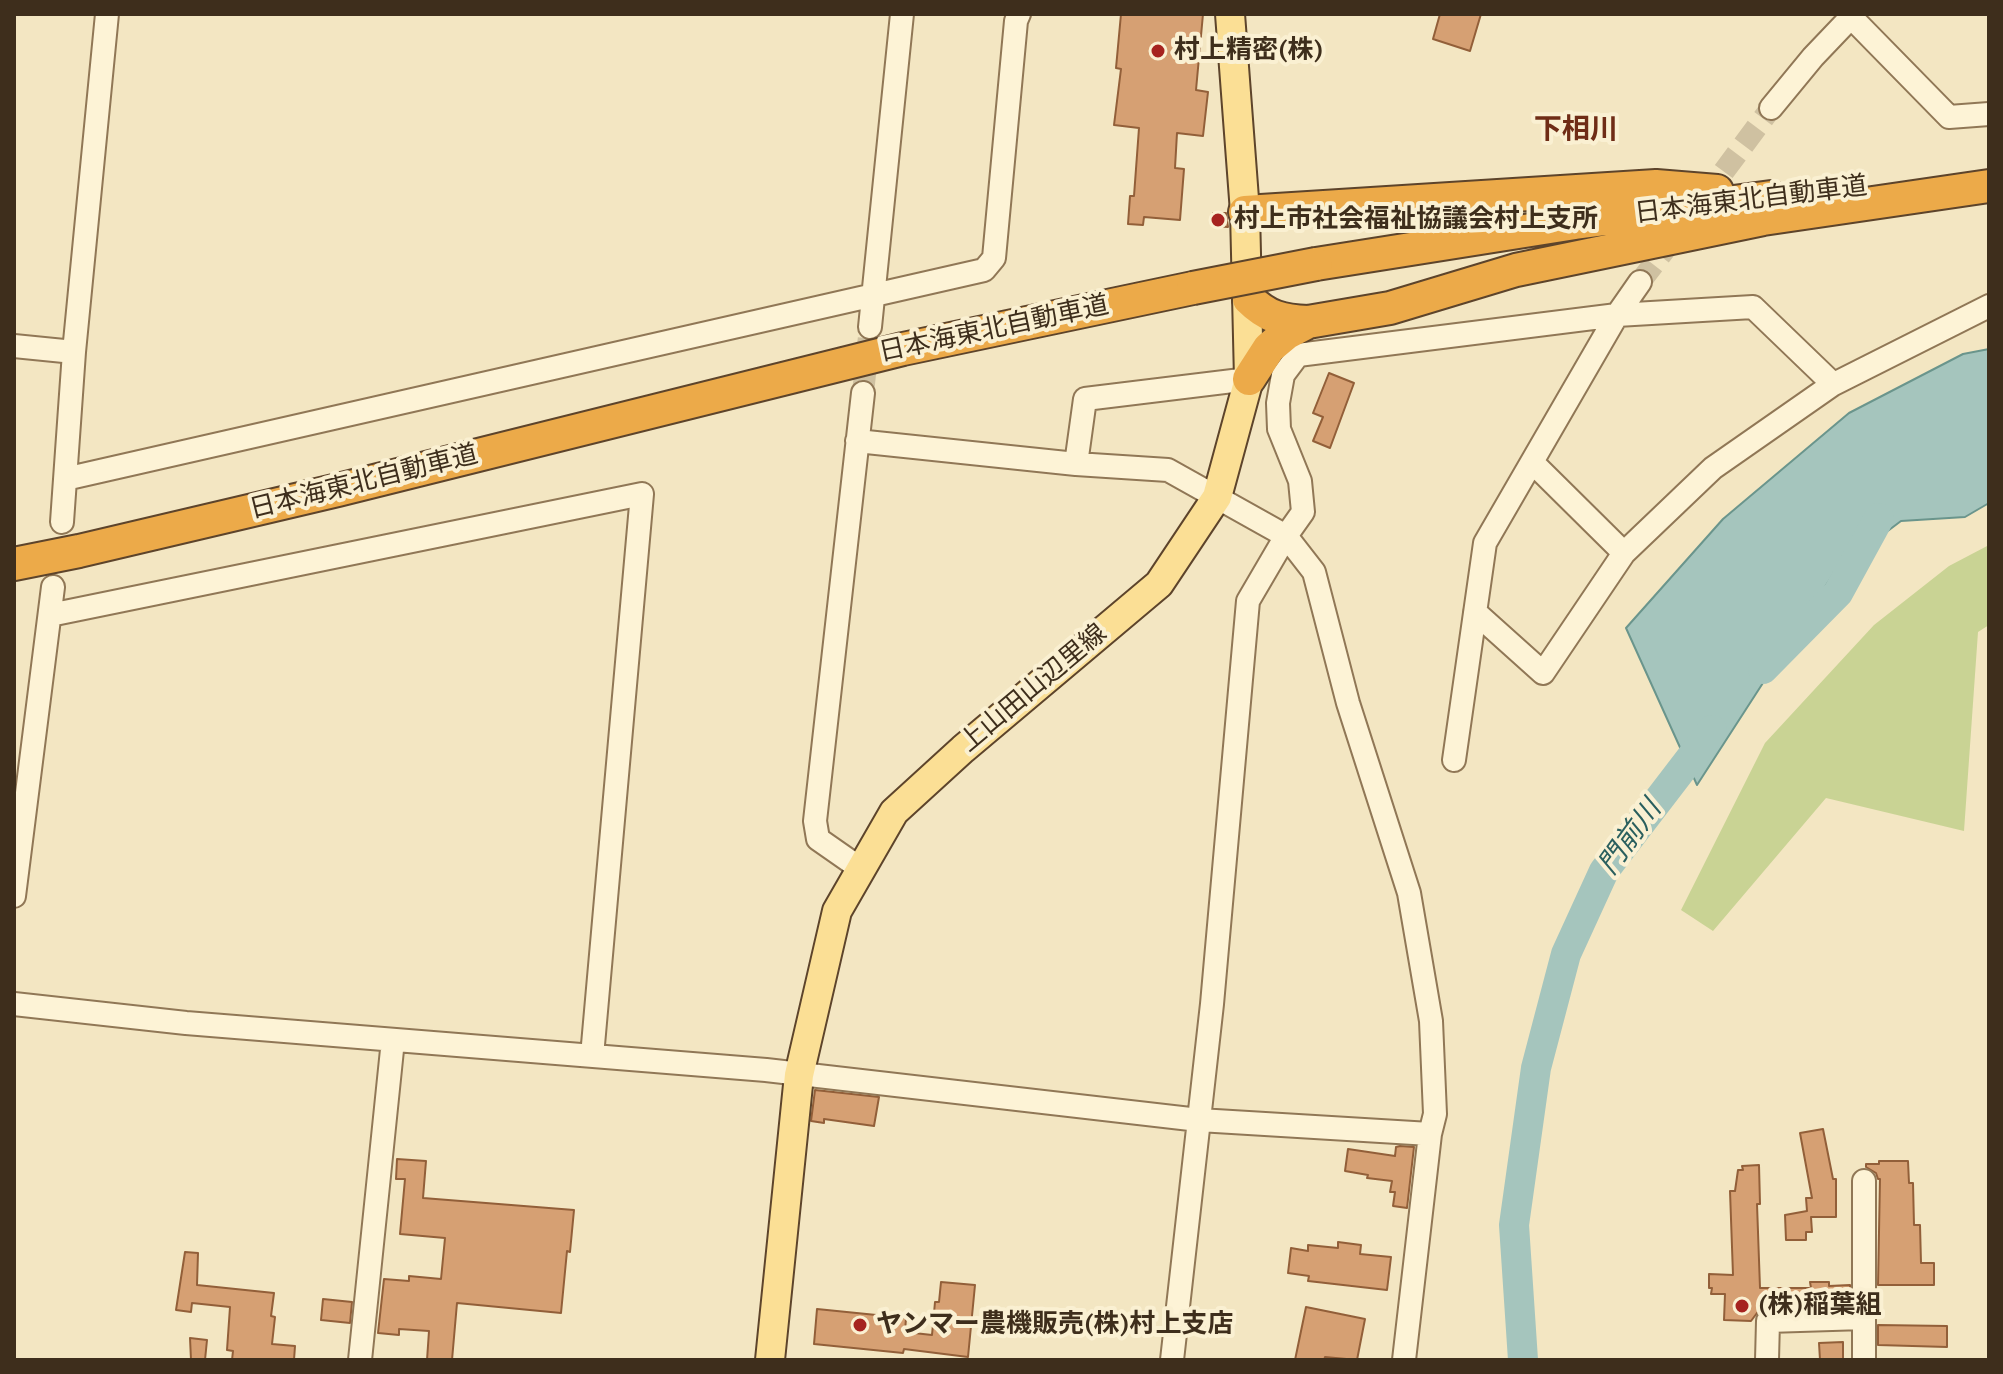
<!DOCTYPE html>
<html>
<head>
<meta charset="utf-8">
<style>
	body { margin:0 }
	#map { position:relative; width:2003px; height:1374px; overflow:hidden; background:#f3e6c2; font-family:"Source Serif 4",serif }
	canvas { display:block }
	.frame { position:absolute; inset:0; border:16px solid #3e2e1c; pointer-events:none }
</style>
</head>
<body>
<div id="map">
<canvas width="2003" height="1374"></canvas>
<div class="frame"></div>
</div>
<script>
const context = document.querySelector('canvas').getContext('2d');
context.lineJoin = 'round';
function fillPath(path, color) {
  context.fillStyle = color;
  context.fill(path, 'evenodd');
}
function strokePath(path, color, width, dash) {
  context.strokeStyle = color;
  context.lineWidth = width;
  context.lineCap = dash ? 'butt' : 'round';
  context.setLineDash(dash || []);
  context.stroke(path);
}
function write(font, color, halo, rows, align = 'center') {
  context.font = font + ' "Source Serif 4","Noto Sans JP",serif';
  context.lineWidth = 8;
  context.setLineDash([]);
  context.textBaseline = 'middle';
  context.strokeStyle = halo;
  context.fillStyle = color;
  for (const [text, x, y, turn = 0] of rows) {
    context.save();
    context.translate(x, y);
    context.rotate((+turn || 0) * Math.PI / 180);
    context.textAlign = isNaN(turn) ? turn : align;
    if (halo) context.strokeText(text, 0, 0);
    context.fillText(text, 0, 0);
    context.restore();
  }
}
fillPath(new Path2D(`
	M1989,545V625L1978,632L1964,831L1826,798L1713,931L1681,910L1765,743L1874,625L1949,566Z`), '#c9d394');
const water = new Path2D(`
	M1989,349V503L1965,517L1901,521L1836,570L1697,785L1626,628L1723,519L1849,413L1963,354Z`);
fillPath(water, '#a5c5bd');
strokePath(water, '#6a958c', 2);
strokePath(new Path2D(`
	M1763,669L1838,593L1879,518
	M1523,1360L1514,1225L1536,1068L1566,954L1604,871L1712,730`), '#a5c5bd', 30);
const building = new Path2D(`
	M1121,14H1203L1196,90L1208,92L1203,136L1177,133L1175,168L1184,169L1180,220L1144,217L1143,225L1128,224L1130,196H1134L1139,128L1114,125L1121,69L1116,68Z
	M1440,14H1481L1470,51L1433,39Z
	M1213,213H1226L1228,227L1213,226Z
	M1329,373L1354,383L1330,448L1313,441L1323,417L1313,413Z
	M815,1090L879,1097L874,1126L824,1119V1123L811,1121Z
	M1823,1129L1833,1179H1836V1217H1811L1812,1232H1806V1240H1786L1785,1215L1807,1211L1806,1198H1812L1800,1133Z
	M1400,1146L1414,1147L1407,1208L1393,1206L1395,1192H1390L1392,1181L1367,1178L1368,1175L1345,1171L1348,1149L1395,1156L1396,1147Z
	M397,1159L426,1161L423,1198L574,1210L570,1252L567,1251L561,1313L457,1303L452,1360H427L429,1331L399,1329V1335L378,1333L384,1279L409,1281V1276L441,1279L445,1238L400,1234L405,1179H396Z
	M1879,1161H1908L1909,1183H1913L1914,1225H1920L1921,1263H1934V1285H1878L1880,1179H1878L1876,1173L1866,1167V1164H1879Z
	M1759,1165L1760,1204H1757L1760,1288H1811L1810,1282H1829V1286L1850,1285V1304L1768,1307L1760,1309L1751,1321L1724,1320L1725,1294H1711L1712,1288H1709V1274L1733,1275L1730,1191H1735L1738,1170H1743L1742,1166Z
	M1338,1242L1361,1245L1360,1254L1391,1257L1387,1290L1308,1281L1309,1276L1288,1273L1291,1248L1308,1251V1245L1338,1248Z
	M185,1252L198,1253L197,1285L274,1293L271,1316L275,1317L272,1344L295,1346L294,1360H232L233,1351L227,1350L230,1307L192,1303L191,1312L176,1310Z
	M941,1282L975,1285L968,1357L904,1349L903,1353L814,1344L817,1309L906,1318L905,1332L932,1335L935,1302H939Z
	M323,1299L352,1302L350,1323L321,1320Z
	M1306,1307L1365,1319L1357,1360L1325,1357L1324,1360H1295Z
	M1878,1325L1947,1326V1347L1878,1345Z
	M190,1338L207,1340L205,1360H191Z
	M1843,1342V1360H1820L1819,1343Z`);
fillPath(building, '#d6a073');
strokePath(building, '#925f39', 2);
strokePath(new Path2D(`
	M1704,198L1771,108
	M1640,282L1676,235
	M863,393L870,327`), '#cfc1a1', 22, [22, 11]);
const minor = new Path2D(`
	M1851,17L1949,117L1989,114
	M1771,108L1813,57L1854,14
	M870,327L902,14
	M14,346L74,352L107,14
	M857,441L1076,464L1168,470L1286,536L1314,572L1348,703L1409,893L1431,1021L1435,1114L1430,1134L1404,1360
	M1532,462L1624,553
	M1076,464L1085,399L1249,379
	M65,479L984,270L994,258L1016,21L1019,14
	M62,522L74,352
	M1475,612L1543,673L1624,553L1713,468L1832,385L1989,306
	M50,615L642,494L592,1056
	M1454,760L1485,543L1617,315L1640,282
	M861,869L818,839L815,821L863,393
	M14,896L53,587
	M14,1004L186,1023L766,1070L1199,1120L1430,1134
	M1864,1181V1360
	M360,1360L393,1040
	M1172,1360L1212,1004L1248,601L1286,536L1303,512L1300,481L1279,429L1278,403L1283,375L1298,355L1617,315L1753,307L1833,384
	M1767,1360L1768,1321L1864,1318`);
const major = new Path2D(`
	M770,1360L799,1075L837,911L894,812L963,749L1159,584L1217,497L1249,379L1245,212L1230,14`);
const highway = new Path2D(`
	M1245,212L1656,186L1717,191
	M1316,264L1575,223L1771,197
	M1249,299C1267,317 1282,321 1308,322
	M1249,379L1269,348L1287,333L1308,322L1390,308L1516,270L1763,219L1989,186
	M14,564L79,551L338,490L903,349L1193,288`);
strokePath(minor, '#907756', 26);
strokePath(major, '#5d442b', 32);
strokePath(highway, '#5d442b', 36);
strokePath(minor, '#fdf3d6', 22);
strokePath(major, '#fbdf95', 28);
strokePath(highway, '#ecaa49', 32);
const highwayBridge = new Path2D(`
	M1193,288L1316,264`);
strokePath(highwayBridge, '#5d442b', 36, []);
strokePath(highwayBridge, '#ecaa49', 32);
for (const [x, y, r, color] of [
	[1158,51,8,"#a6231f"],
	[1218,220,8,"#a6231f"],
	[1742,1306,8,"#a6231f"],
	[860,1325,8,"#a6231f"]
]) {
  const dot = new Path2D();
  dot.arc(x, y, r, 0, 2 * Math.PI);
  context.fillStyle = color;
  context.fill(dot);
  strokePath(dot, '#faf0d2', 3);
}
write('bold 26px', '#3e2e1c', '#faf0d2', [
	["村上精密(株)",1174,51],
	["村上市社会福祉協議会村上支所",1234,220],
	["(株)稲葉組",1758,1306],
	["ヤンマー農機販売(株)村上支店",876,1325]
], 'left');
write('26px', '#3e2e1c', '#faf0d2', [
	["日本海東北自動車道",1751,201,-7],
	["日本海東北自動車道",994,330,-12],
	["日本海東北自動車道",364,483,-14],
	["上山田山辺里線",1034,689,-40]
]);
write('bold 28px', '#6f2c16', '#faf0d2', [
	["下相川",1576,131]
]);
write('italic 28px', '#2a5f5e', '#faf0d2', [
	["門前川",1631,838,-54]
]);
</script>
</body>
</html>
